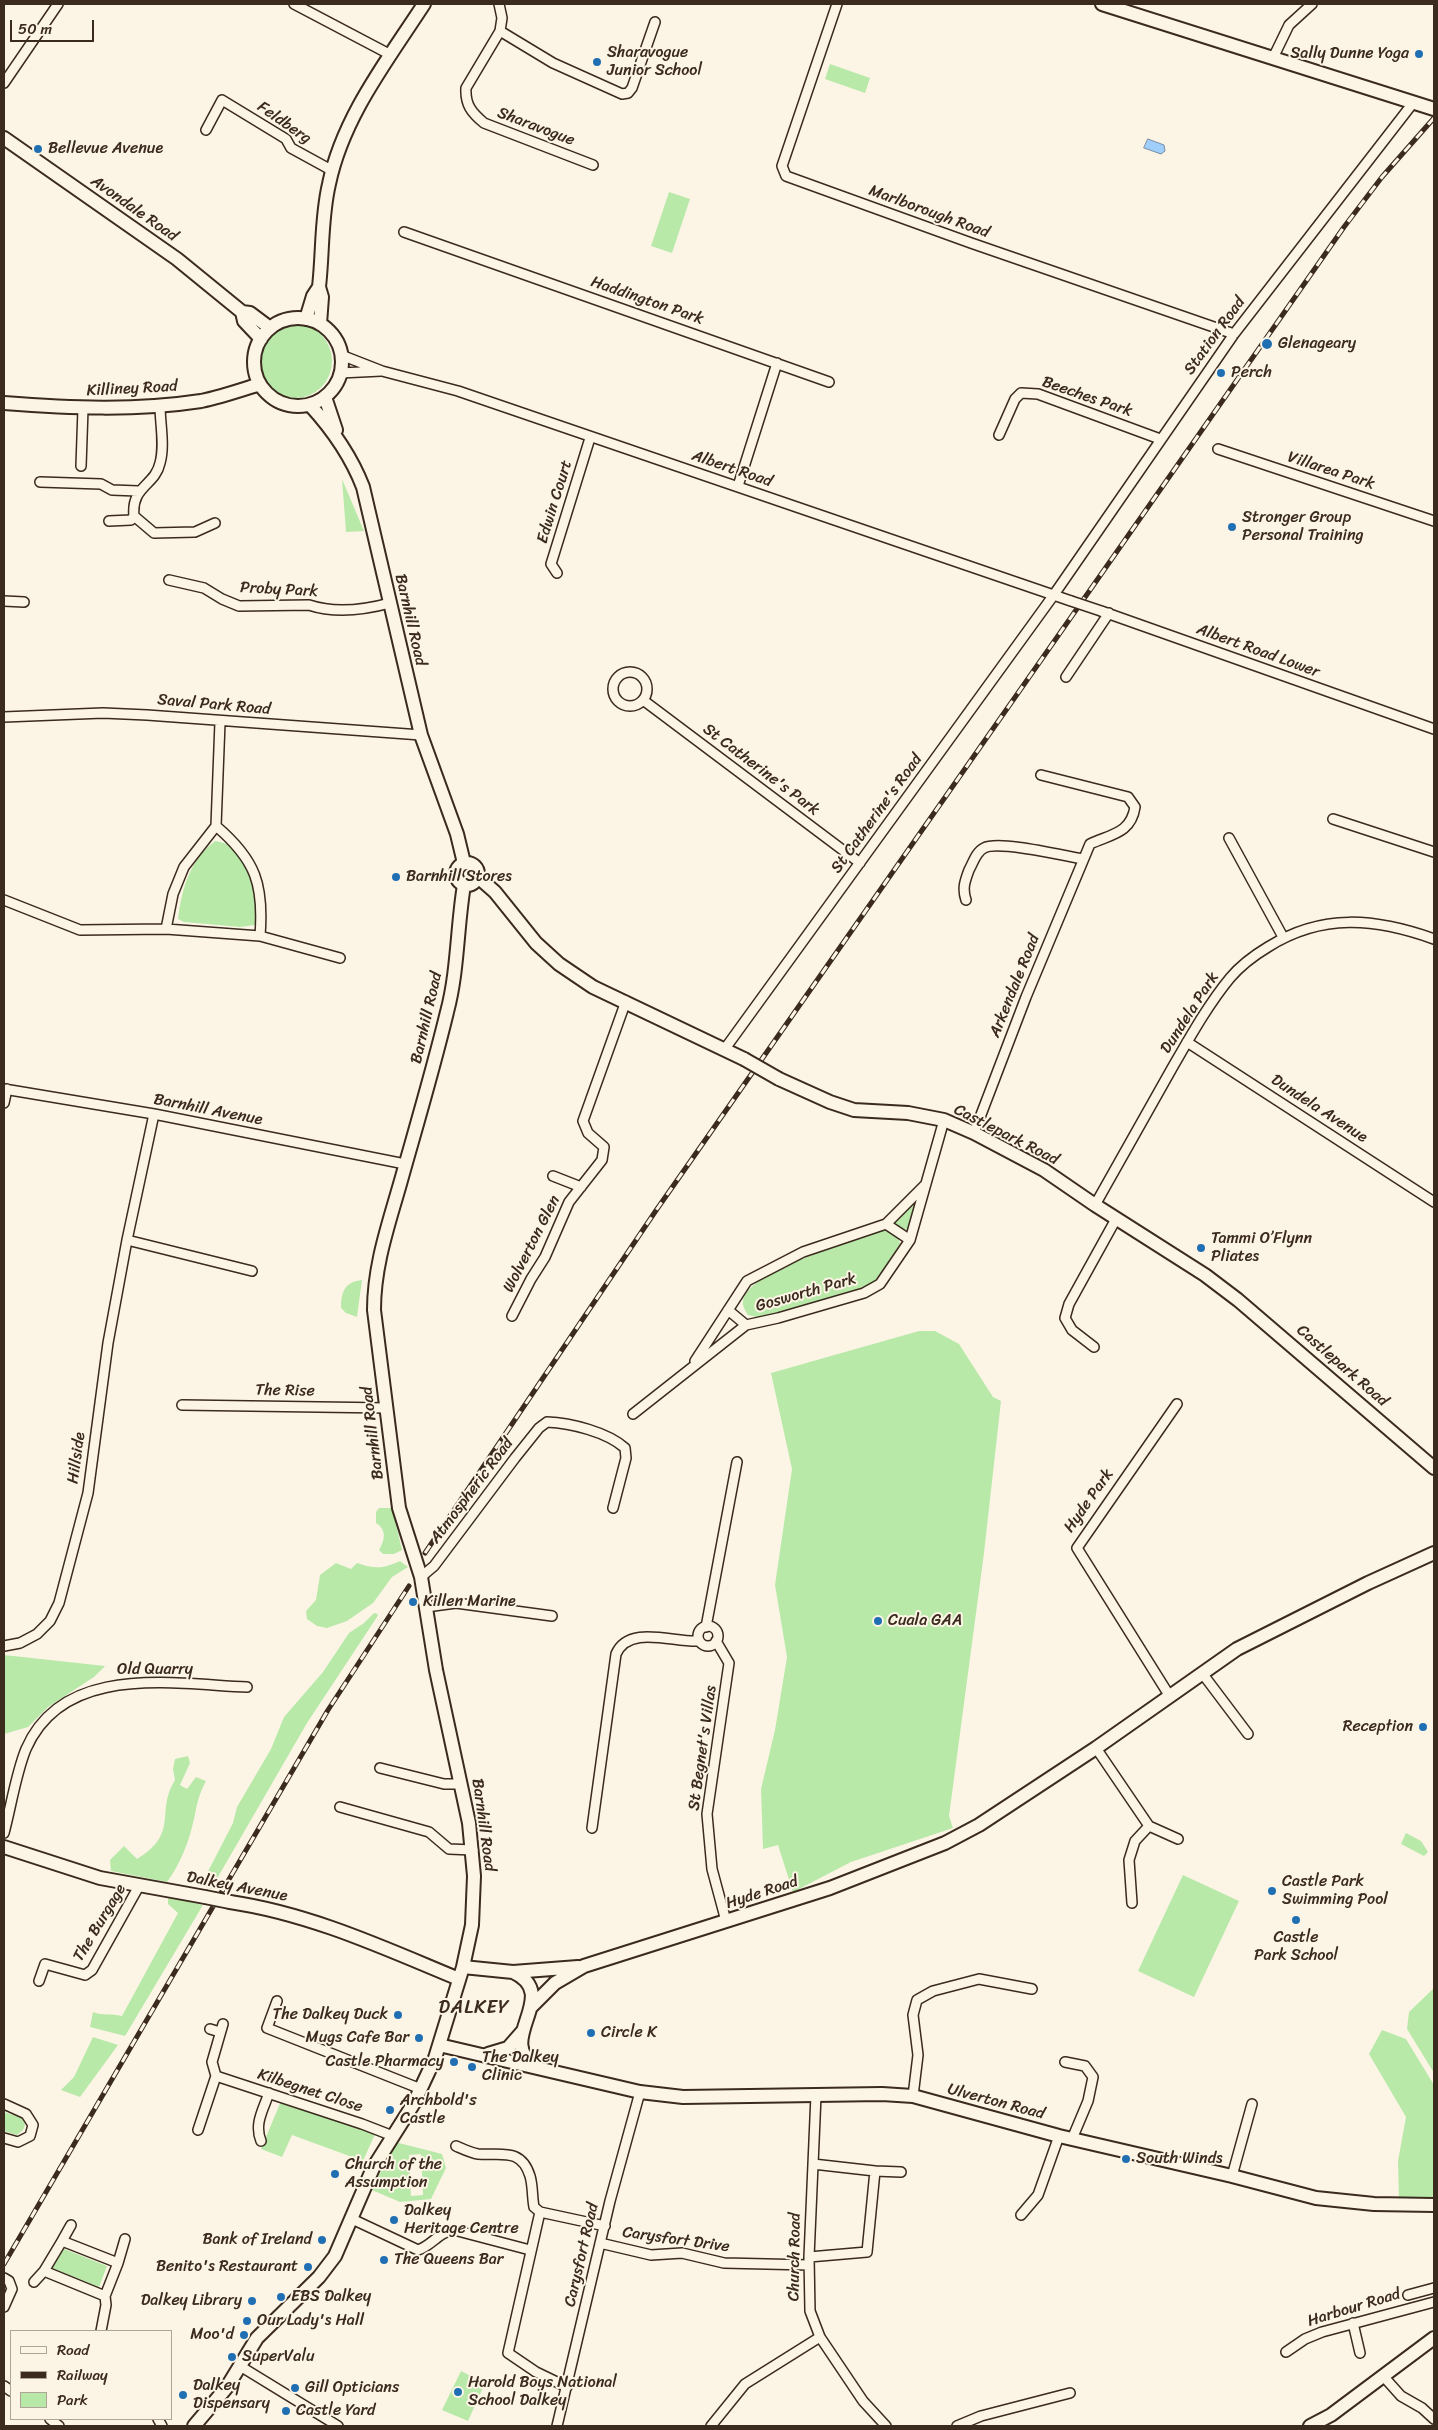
<!DOCTYPE html>
<html>
<head>
<meta charset="utf-8">
<style>
	body { margin:0 }
	#map { position:relative; width:1438px; height:2430px; overflow:hidden; background:#fcf5e5; font-family:Sriracha,sans-serif }
	canvas { display:block }
	.frame { position:absolute; inset:0; border:5px solid #3b2a1e; pointer-events:none }
	.legend { position:absolute; left:10px; top:2330px; width:162px; height:90px; box-sizing:border-box; background:#fcf5e5; border:1px solid #afa495; margin:0; padding:6px 9px; list-style:none; font-size:15px; color:#3b2a1e }
	.legend li { display:flex; align-items:center; gap:10px; height:25px }
	.legend b { width:25px; border:1px solid #afa495 }
	.scale { position:absolute; left:10px; top:20px; width:84px; height:22px; box-sizing:border-box; border:2px solid #3b2a1e; border-top:0; padding-left:6px; font-size:15px; line-height:18px; white-space:nowrap; color:#3b2a1e; -webkit-text-stroke:4px #fcf5e5; paint-order:stroke }
</style>
</head>
<body>
<div id="map">
<canvas width="1438" height="2430"></canvas>
<div class="frame"></div>
<ul class="legend">
<li><b style="height:6px;background:#fcf5e5"></b>Road</li>
<li><b style="height:6px;background:#3b2a1e"></b>Railway</li>
<li><b style="height:14px;background:#b8e9a9"></b>Park</li>
</ul>
<div class="scale">50 m</div>
</div>
<script>
const context = document.querySelector('canvas').getContext('2d');
context.lineJoin = 'round';
function fillPath(path, color) {
  context.fillStyle = color;
  context.fill(path, 'evenodd');
}
function strokePath(path, color, width, dash) {
  context.strokeStyle = color;
  context.lineWidth = width;
  context.lineCap = dash ? 'butt' : 'round';
  context.setLineDash(dash || []);
  context.stroke(path);
}
function write(font, color, halo, rows, align = 'center') {
  context.font = font + ' Sriracha,sans-serif';
  context.lineWidth = 4;
  context.setLineDash([]);
  context.textBaseline = 'middle';
  context.strokeStyle = halo;
  context.fillStyle = color;
  for (const [text, x, y, turn = 0] of rows) {
    context.save();
    context.translate(x, y);
    context.rotate((+turn || 0) * Math.PI / 180);
    context.textAlign = isNaN(turn) ? turn : align;
    if (halo) context.strokeText(text, 0, 0);
    context.fillText(text, 0, 0);
    context.restore();
  }
}
fillPath(new Path2D(`
	M830,64L870,78L865,93L825,79Z
	M669,192L690,199L672,253L651,246Z
	M258 361a37 37 0 1 1 74 0a37 37 0 1 1-74 0Z
	M342,479L364,531L346,532Z
	M215,841C249,844 260,898 255,925L240,927L184,922L178,919C182,888 190,860 215,841Z
	M921,1193L909,1230L899,1228L894,1221Z
	M879,1230C891,1231 898,1234 901,1246L882,1275L872,1285L762,1318L748,1315C745,1310 742,1306 743,1301C748,1270 853,1243 879,1230Z
	M362,1280L357,1317L346,1313L341,1308C341,1291 345,1282 362,1280Z
	M919,1331H935L959,1344L993,1397L1001,1401L984,1553L949,1816L953,1828L851,1862L793,1892L778,1845L763,1849L761,1789L775,1730L787,1657L775,1585L792,1469L771,1373Z
	M379,1508H392L402,1550L394,1554H383L379,1550C385,1540 387,1530 376,1523V1512Z
	M400,1561L408,1567L392,1577L373,1603L347,1621L327,1628L317,1626L307,1619L306,1611L316,1600L320,1575L336,1563L351,1569L357,1563C374,1569 383,1569 400,1561Z
	M374,1613L378,1614L377,1617L307,1723L211,1889L201,1885L233,1823L237,1807L271,1749L284,1717L323,1672L349,1633L364,1623Z
	M4,1655L105,1666L94,1677L48,1707L28,1727L4,1734Z
	M188,1756L190,1763L180,1785L187,1789L196,1777L206,1781C195,1802 197,1811 191,1831C186,1849 178,1867 167,1882L111,1871L110,1860L124,1846L137,1859C180,1833 155,1812 175,1780L173,1769L175,1759Z
	M1406,1833L1421,1841L1428,1852L1424,1856L1401,1844Z
	M1183,1875L1239,1901L1194,1997L1138,1971Z
	M168,1897L203,1905L125,2036L90,2027L93,2012C103,2016 111,2013 122,2016L178,1913L168,1904Z
	M1434,1988V2073L1407,2029L1409,2012Z
	M1382,2030L1406,2039L1434,2085V2197L1399,2200L1398,2161L1406,2117L1369,2054Z
	M93,2037L118,2045L80,2097L61,2090L74,2077Z
	M281,2101L375,2134L363,2161L292,2135L282,2157L261,2149Z
	M4,2112L22,2118L25,2125L23,2130L17,2135L4,2131Z
	M395,2142L442,2154L446,2168L431,2199L400,2202L372,2190ZM421,2154L423,2195L411,2196L409,2155Z
	M64,2249L107,2266L99,2287L52,2268Z
	M461,2371L485,2383L468,2421L442,2410Z`), '#b8e9a9');
const water = new Path2D(`
	M1148,139L1164,145L1165,151L1161,154L1144,148Z`);
fillPath(water, '#9fcefb');
strokePath(water, '#778ca3', 1);
const street = new Path2D(`
	M294,4L391,55
	M499,4L502,18L500,31L466,88C465,105 472,113 484,123L593,165
	M837,4L782,166L786,176L971,243L1234,334
	M500,31L553,63L622,94L628,93L632,88L655,22
	M1273,58L1289,25L1312,4
	M4,83L58,4
	M206,130L222,100L286,139L291,148L333,171
	M404,232L829,382
	M341,355L382,371L458,391L1071,601
	M340,373L381,371
	M160,405C160,424 165,445 160,463C155,486 131,486 134,516L154,533L195,532L215,523
	M999,435L1015,399L1021,393L1038,394L1160,439
	M1218,449L1434,521
	M81,466L83,409
	M40,482L101,484L112,490L138,491
	M738,486L777,363
	M109,521L131,520L134,516
	M557,573L551,564L590,438
	M169,580L204,588L222,599L239,606L309,605C336,614 364,610 390,603
	M4,601L24,602
	M1101,611L1434,729
	M613 689a17 17 0 1 1 34 0a17 17 0 1 1-34 0Z
	M1066,677L1109,613
	M643,700L860,863
	M4,717L103,713L147,715L421,735
	M220,722L216,826C256,860 264,885 260,936
	M1333,819L1434,852
	M1229,838L1283,937
	M4,900L80,930L166,929L260,936L340,958
	M966,900C962,888 965,881 969,870C973,863 976,852 984,848C999,840 1064,856 1083,859
	M166,929L173,894L184,867L216,826
	M1187,1042L1434,1202
	M724,1050L1053,596L1234,334L1413,103
	M4,1089L154,1114L405,1164
	M4,1103L7,1089
	M974,1133L1026,997L1090,844C1112,834 1131,833 1135,807L1128,797L1041,775
	M553,1176L581,1187
	M1095,1205C1120,1160 1146,1115 1171,1070C1189,1039 1207,1006 1230,978C1241,965 1253,956 1268,947C1322,913 1375,918 1434,939
	M886,1224L910,1240
	M127,1240L252,1271
	M728,1310L746,1325
	M512,1316L531,1279L545,1257L569,1202L602,1160L604,1147L588,1133L583,1121L626,1001
	M1094,1347L1072,1330L1065,1318L1069,1304L1116,1219
	M695,1361L747,1281L803,1252L886,1224L926,1184
	M182,1405L387,1408
	M633,1414L746,1325L778,1318L864,1293L880,1284L910,1240L944,1120
	M421,1577L434,1566L515,1458L539,1428L547,1422C571,1423 607,1432 625,1448L626,1458L613,1508
	M426,1607L456,1603L552,1616
	M698 1636a10 10 0 1 1 20 0a10 10 0 1 1-20 0Z
	M706,1627L737,1462
	M716,1641L729,1663L707,1814L712,1869L726,1921
	M4,1646L20,1643L37,1634L50,1621L59,1603L88,1493L108,1343L127,1240L154,1114
	M1202,1673L1248,1734
	M1169,1695L1077,1548L1177,1404
	M1096,1748L1149,1826L1135,1841L1129,1860L1132,1903
	M380,1768L444,1784H461
	M340,1807L429,1832L449,1849L473,1850
	M1149,1826L1178,1839
	M592,1828L616,1654C629,1624 674,1643 699,1641
	M4,1833C11,1807 16,1773 26,1749C63,1663 173,1684 247,1687
	M39,1981L45,1964L85,1975L92,1970L139,1886
	M277,2001L267,2028L421,2089
	M223,2024L212,2062L216,2076L362,2124L393,2136
	M210,2029L220,2032
	M1065,2062L1085,2066L1093,2077L1088,2101L1072,2139
	M816,2095L809,2257L810,2311L820,2337L863,2401L886,2426
	M913,2096L918,2055L913,2015L917,2000L933,1991L979,1979L1032,1989
	M4,2104L26,2114L33,2125L30,2136L18,2142L4,2138
	M198,2130L216,2076
	M261,2141C254,2124 263,2110 269,2093
	M456,2146C463,2149 471,2153 478,2154C500,2156 521,2147 530,2176C533,2186 532,2197 534,2207L540,2212L605,2226
	M813,2164L875,2171
	M1232,2176L1252,2104
	M540,2212L508,2353L536,2372L567,2387
	M1021,2215L1038,2195L1059,2136
	M352,2219L418,2250C433,2245 438,2232 454,2230L530,2250
	M62,2241L71,2225
	M600,2243L651,2255L682,2253L724,2263L809,2265
	M809,2257L867,2252L875,2171L901,2172
	M118,2263L125,2239
	M4,2278L9,2281L12,2289L4,2307
	M34,2282L44,2271L62,2241L118,2263L105,2296L44,2271
	M1408,2295L1434,2288
	M1353,2323L1360,2353
	M101,2331L106,2305L105,2296
	M1286,2352L1305,2339L1322,2332L1434,2302
	M240,2366L338,2426
	M1384,2377L1401,2396L1422,2408L1434,2419
	M4,2386L11,2391
	M50,2419L59,2426
	M158,2419L162,2426
	M557,2426L610,2201L640,2092
	M711,2426L745,2384L820,2337
	M957,2426L981,2416L1070,2393`);
const secondary = new Path2D(`
	M1102,4L1434,109
	M4,138L177,259L242,312L250,313L270,328
	M242,312L244,321L261,339
	M254 362a44 44 0 1 1 88 0a44 44 0 1 1-88 0Z
	M306,319L313,296L319,287
	M320,324L322,297L319,287C323,252 321,218 329,184C343,117 387,61 424,4
	M325,397L336,430
	M4,403C69,408 136,411 201,401C221,397 241,390 260,384
	M310,405C332,429 351,456 363,487L421,735L457,834L464,863
	M456 874a11 11 0 1 1 22 0a11 11 0 1 1-22 0Z
	M478,877L495,892L536,943L559,964L593,987L744,1059
	M779,1079L830,1102L854,1110L908,1113L944,1120L974,1133L1044,1170L1095,1205L1205,1275L1238,1300L1434,1468
	M4,1847L100,1878L205,1897
	M230,1902C311,1914 384,1948 459,1979
	M463,1967L513,1972L578,1967
	M513,1972C563,1995 493,2041 536,2066
	M531,2007L555,1983L584,1966L830,1888L945,1843L979,1825L1096,1748L1237,1649L1368,1583L1434,1553
	M439,2045L640,2092L683,2097L882,2094L913,2096L1059,2136L1232,2176L1316,2198L1374,2204L1434,2205
	M488,2054L508,2048L522,2032
	M194,2426L227,2387L257,2338L319,2277L335,2256L373,2168L414,2103L435,2058L463,1967L472,1925L474,1876L469,1823L436,1670L421,1577L399,1508L374,1310C374,1266 388,1226 400,1184C416,1127 433,1070 447,1012C458,971 457,927 464,885
	M1310,2426L1331,2415L1434,2338`);
strokePath(street, '#3b2a1e', 12);
strokePath(secondary, '#3b2a1e', 16);
strokePath(street, '#fcf5e5', 9);
strokePath(secondary, '#fcf5e5', 12);
const rail = new Path2D(`
	M425,1553L657,1209L1344,227L1382,177L1434,118
	M4,2264L328,1710L409,1586`);
strokePath(rail, '#3b2a1e', 5);
strokePath(rail, '#fcf5e5', 3, [9]);
const streetBridge = new Path2D(`
	M1071,601L1101,611`);
const secondaryBridge = new Path2D(`
	M744,1059L779,1079
	M205,1897L230,1902`);
strokePath(streetBridge, '#3b2a1e', 12, []);
strokePath(secondaryBridge, '#3b2a1e', 16, []);
strokePath(streetBridge, '#fcf5e5', 9);
strokePath(secondaryBridge, '#fcf5e5', 12);
for (const [x, y, r, color] of [
	[1419,54,5,"#1f6fb2"],
	[597,62,5,"#1f6fb2"],
	[38,149,5,"#1f6fb2"],
	[1267,344,6,"#1f6fb2"],
	[1221,373,5,"#1f6fb2"],
	[1232,527,5,"#1f6fb2"],
	[396,877,5,"#1f6fb2"],
	[1201,1248,5,"#1f6fb2"],
	[413,1602,5,"#1f6fb2"],
	[878,1621,5,"#1f6fb2"],
	[1423,1727,5,"#1f6fb2"],
	[1272,1891,5,"#1f6fb2"],
	[1296,1920,5,"#1f6fb2"],
	[398,2015,5,"#1f6fb2"],
	[591,2033,5,"#1f6fb2"],
	[419,2038,5,"#1f6fb2"],
	[454,2062,5,"#1f6fb2"],
	[472,2067,5,"#1f6fb2"],
	[390,2110,5,"#1f6fb2"],
	[1126,2159,5,"#1f6fb2"],
	[335,2174,5,"#1f6fb2"],
	[394,2220,5,"#1f6fb2"],
	[322,2240,5,"#1f6fb2"],
	[384,2260,5,"#1f6fb2"],
	[308,2267,5,"#1f6fb2"],
	[281,2297,5,"#1f6fb2"],
	[252,2301,5,"#1f6fb2"],
	[247,2321,5,"#1f6fb2"],
	[244,2335,5,"#1f6fb2"],
	[232,2357,5,"#1f6fb2"],
	[295,2388,5,"#1f6fb2"],
	[458,2392,5,"#1f6fb2"],
	[183,2395,5,"#1f6fb2"],
	[286,2411,5,"#1f6fb2"]
]) {
  const dot = new Path2D();
  dot.arc(x, y, r, 0, 2 * Math.PI);
  context.fillStyle = color;
  context.fill(dot);
  strokePath(dot, '#fcf5e5', 2);
}
write('16px', '#3b2a1e', '#fcf5e5', [
	["Sharavogue",607,53],
	["Junior School",607,71],
	["Sally Dunne Yoga",1409,54,"right"],
	["Bellevue Avenue",48,149],
	["Glenageary",1278,344],
	["Perch",1231,373],
	["Stronger Group",1242,518],
	["Personal Training",1242,536],
	["Barnhill Stores",406,877],
	["Tammi O’Flynn",1211,1239],
	["Pliates",1211,1257],
	["Killen Marine",423,1602],
	["Cuala GAA",888,1621],
	["Reception",1413,1727,"right"],
	["Castle Park",1282,1882],
	["Swimming Pool",1282,1900],
	["Castle",1296,1938,"center"],
	["Park School",1296,1956,"center"],
	["The Dalkey Duck",388,2015,"right"],
	["Circle K",601,2033],
	["Mugs Cafe Bar",409,2038,"right"],
	["The Dalkey",482,2058],
	["Clinic",482,2076],
	["Castle Pharmacy",444,2062,"right"],
	["Archbold's",400,2101],
	["Castle",400,2119],
	["South Winds",1136,2159],
	["Church of the",345,2165],
	["Assumption",345,2183],
	["Dalkey",404,2211],
	["Heritage Centre",404,2229],
	["Bank of Ireland",312,2240,"right"],
	["The Queens Bar",394,2260],
	["Benito's Restaurant",298,2267,"right"],
	["EBS Dalkey",291,2297],
	["Dalkey Library",242,2301,"right"],
	["Our Lady's Hall",257,2321],
	["Moo'd",234,2335,"right"],
	["SuperValu",242,2357],
	["Harold Boys National",468,2383],
	["School Dalkey",468,2401],
	["Dalkey",193,2386],
	["Dispensary",193,2404],
	["Gill Opticians",305,2388],
	["Castle Yard",296,2411]
], 'left');
write('16px', '#3b2a1e', '#fcf5e5', [
	["Feldberg",284,123,35],
	["Sharavogue",536,127,21],
	["Avondale Road",134,209,35],
	["Marlborough Road",929,212,20],
	["Haddington Park",647,301,19],
	["Station Road",1215,336,-54],
	["Killiney Road",132,389,-3],
	["Beeches Park",1087,397,19],
	["Albert Road",732,469,19],
	["Villarea Park",1331,471,18],
	["Edwin Court",555,502,-73],
	["Proby Park",279,590,3],
	["Barnhill Road",410,620,77],
	["Albert Road Lower",1258,651,20],
	["Saval Park Road",214,705,5],
	["St Catherine's Park",761,770,37],
	["St Catherine's Road",877,814,-54],
	["Arkendale Road",1015,986,-68],
	["Dundela Park",1190,1013,-57],
	["Barnhill Road",427,1018,-77],
	["Dundela Avenue",1319,1109,33],
	["Barnhill Avenue",208,1110,11],
	["Castlepark Road",1006,1135,27],
	["Wolverton Glen",532,1244,-63],
	["Gosworth Park",806,1293,-16],
	["Castlepark Road",1342,1366,41],
	["The Rise",285,1391,1],
	["Barnhill Road",373,1433,-97],
	["Hillside",77,1458,-82],
	["Atmospheric Road",472,1491,-53],
	["Hyde Park",1089,1501,-55],
	["Old Quarry",155,1670],
	["St Begnet's Villas",703,1748,-82],
	["Barnhill Road",483,1825,82],
	["Dalkey Avenue",237,1887,11],
	["Hyde Road",762,1893,-18],
	["The Burgage",100,1923,-59],
	["Kilbegnet Close",310,2091,18],
	["Ulverton Road",996,2102,15],
	["Carysfort Drive",676,2240,8],
	["Carysfort Road",582,2255,-77],
	["Church Road",795,2257,-89],
	["Harbour Road",1354,2308,-17]
]);
context.letterSpacing = '1px';
write('19px', '#3b2a1e', '#fcf5e5', [
	["DALKEY",474,2008]
]);
context.letterSpacing = '0px';
</script>
</body>
</html>
